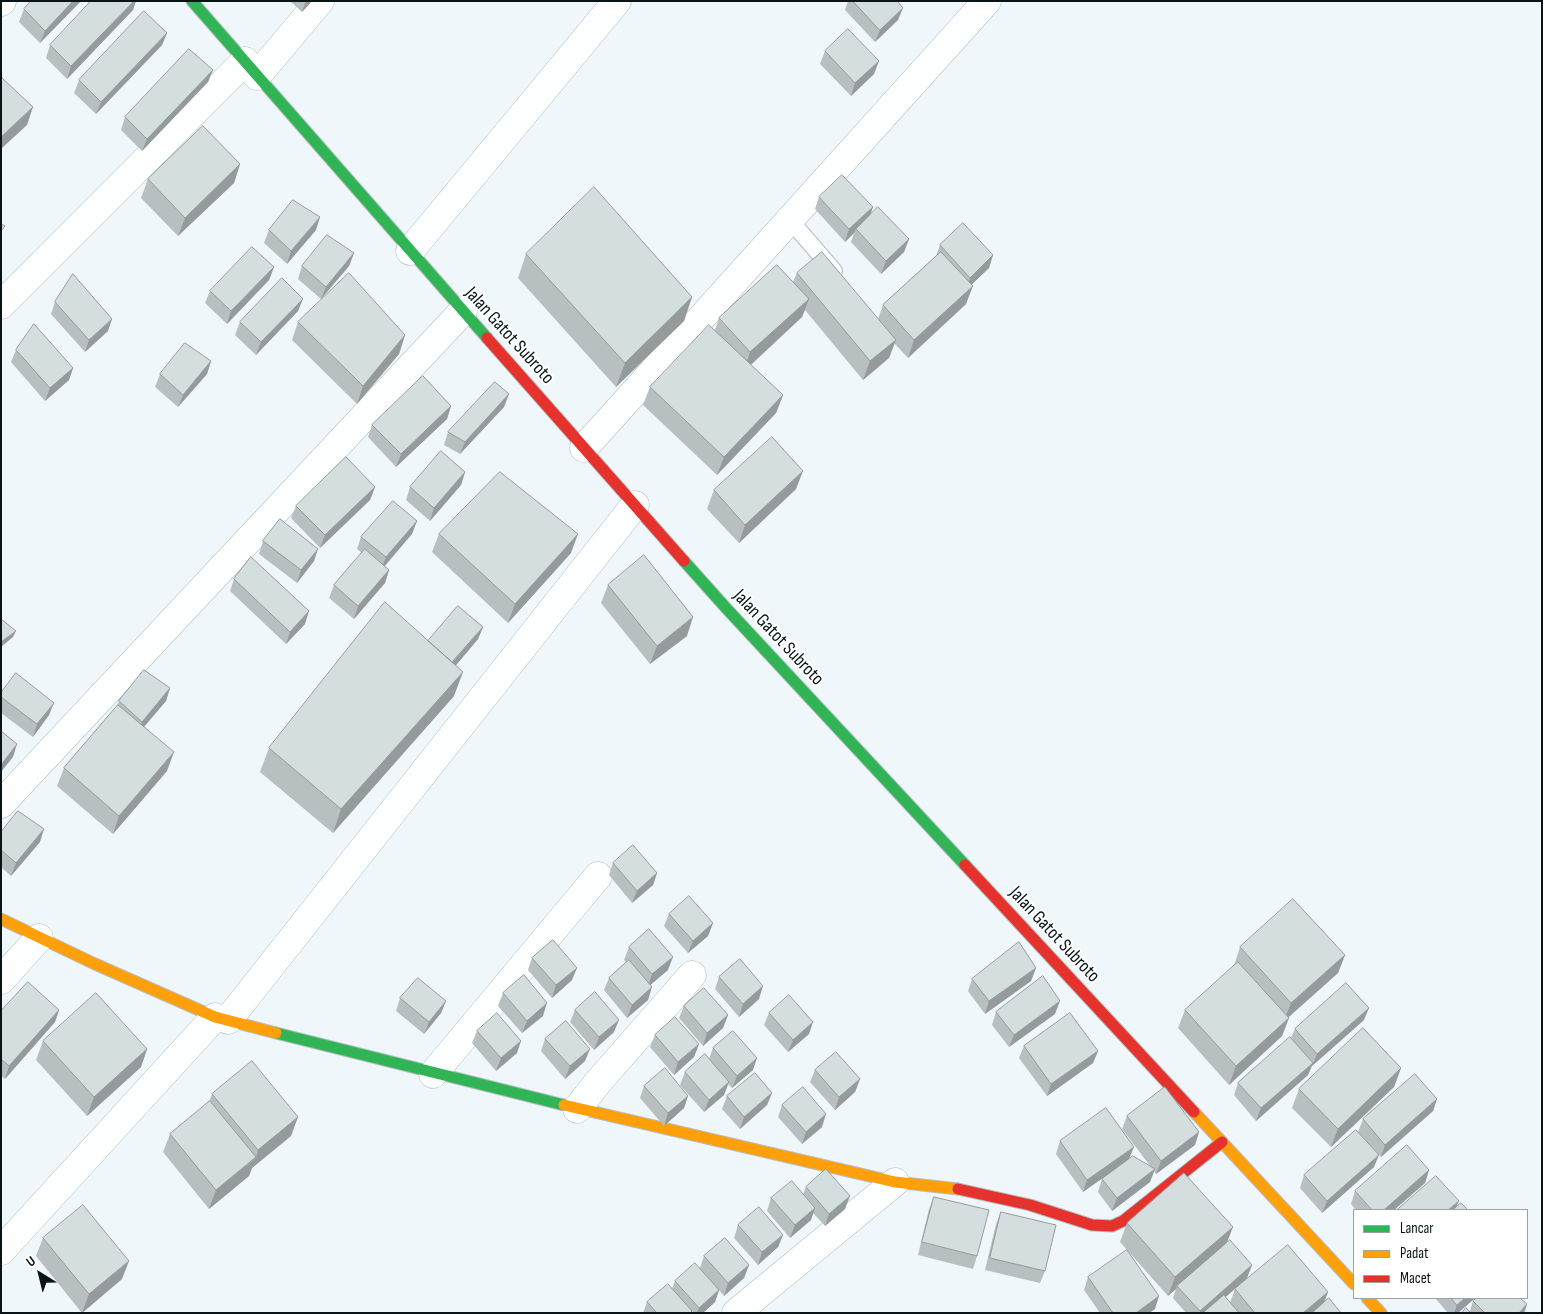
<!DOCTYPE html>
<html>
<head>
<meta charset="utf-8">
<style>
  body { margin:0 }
  #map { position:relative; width:1543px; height:1314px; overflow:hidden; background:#f0f7fa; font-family:"Sofia Sans Condensed",sans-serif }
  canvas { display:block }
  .frame { position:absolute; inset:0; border:2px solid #091417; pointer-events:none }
  .legend { position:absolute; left:1353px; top:1209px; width:175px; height:90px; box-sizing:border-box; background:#fff; border:1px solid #9da1a2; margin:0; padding:6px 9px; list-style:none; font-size:15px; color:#091417 }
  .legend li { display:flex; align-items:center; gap:10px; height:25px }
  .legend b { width:25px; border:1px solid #9da1a2 }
  .north { position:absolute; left:15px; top:1249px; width:50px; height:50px; -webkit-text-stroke:4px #fff; paint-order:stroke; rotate:324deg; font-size:14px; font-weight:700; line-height:20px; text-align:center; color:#091417 }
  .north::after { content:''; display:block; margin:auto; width:18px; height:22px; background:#091417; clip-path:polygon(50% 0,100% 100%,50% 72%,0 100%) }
</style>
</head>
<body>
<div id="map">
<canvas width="1543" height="1314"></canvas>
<div class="frame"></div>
<ul class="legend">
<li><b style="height:6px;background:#30b455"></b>Lancar</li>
<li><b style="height:6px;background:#ff9f0a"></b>Padat</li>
<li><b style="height:6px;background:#e5322d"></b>Macet</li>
</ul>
<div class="north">U</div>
</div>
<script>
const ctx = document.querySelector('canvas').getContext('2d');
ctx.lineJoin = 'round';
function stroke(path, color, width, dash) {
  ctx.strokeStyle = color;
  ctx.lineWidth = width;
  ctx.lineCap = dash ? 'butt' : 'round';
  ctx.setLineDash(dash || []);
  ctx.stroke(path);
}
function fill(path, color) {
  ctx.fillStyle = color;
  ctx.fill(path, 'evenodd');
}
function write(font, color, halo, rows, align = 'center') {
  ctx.font = font + ' "Sofia Sans Condensed",sans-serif';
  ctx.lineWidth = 4;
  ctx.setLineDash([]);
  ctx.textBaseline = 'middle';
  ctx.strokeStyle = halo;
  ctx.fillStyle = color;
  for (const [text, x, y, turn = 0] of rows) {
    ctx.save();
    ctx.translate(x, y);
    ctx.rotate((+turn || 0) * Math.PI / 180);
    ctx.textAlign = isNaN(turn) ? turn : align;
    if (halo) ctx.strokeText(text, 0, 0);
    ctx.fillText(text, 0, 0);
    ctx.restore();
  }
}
const lane = new Path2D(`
  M790,220L834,271`);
const street = new Path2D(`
  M1,2L2,1
  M257,76L320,1
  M410,251L617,1
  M1,305L245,61
  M584,448L987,1
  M1,804L463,311
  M1,980L39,938
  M228,1020L635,505
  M433,1074L598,876
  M577,1109L599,1081L692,975
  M1,1251L215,1017
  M736,1313L895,1182`);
const fast = new Path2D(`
  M192,1L487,338
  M684,561L726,608L965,865
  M276,1033L564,1105`);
const slow = new Path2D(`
  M1,919L95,964L215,1017L276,1033
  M564,1105L895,1182L958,1189
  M1194,1112L1354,1284
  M1367,1298L1381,1313`);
const jam = new Path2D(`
  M487,338L684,561
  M965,865L1194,1112
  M958,1189L1030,1205L1092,1225L1112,1226L1123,1221L1222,1142`);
const wall = new Path2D(`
  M31,1H81L40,43L19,22L24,9Z
  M290,1H312L302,12Z
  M848,1H897L898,20L875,42L845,10Z
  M133,10L67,79L46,58L50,45Z
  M167,33L162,45L96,114L74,93L79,80Z
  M825,51L874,74L851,96L820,64Z
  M213,70L208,82L142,151L121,130L125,117Z
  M240,164L234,183L178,236L141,198L148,179Z
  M819,197L873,207L870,216L909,239L904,252L881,274L851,242L854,233L845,242L815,209Z
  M269,230H316L287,264L264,243Z
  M940,245L993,255L989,268L971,285L966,304L908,358L894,343L889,358L863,380L805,310L802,317L751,365L783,395L776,413L717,475L643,405L650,387L715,330L719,318L793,282L797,273L878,319L883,305L936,256Z
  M354,253L349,266L321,299L298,279L302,266Z
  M526,254L692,297L684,321L616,387L518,278Z
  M274,267L269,280L227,324L205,303L210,291Z
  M55,302L108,331L85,352L51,314Z
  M298,311L256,355L235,335L240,322Z
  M298,322L405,335L399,354L357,404L292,340Z
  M16,350L73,368L69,380L45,401L11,362Z
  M211,361L207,374L178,407L155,387L160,374Z
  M509,394L504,407L460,454L444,445L448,432Z
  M451,406L447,419L396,467L368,437L372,425Z
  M465,472L461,485L430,521L406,500L410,487Z
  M375,487L370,500L320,548L291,518L296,506Z
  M796,489L739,543L707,509L714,490Z
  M412,534L385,566L389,570L385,583L354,619L329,598L334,585L362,553L357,549L361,537Z
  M439,534L571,553L508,623L432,552Z
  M263,541L314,561L297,583L259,554Z
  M234,579L305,624L286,644L230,591Z
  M608,585L687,636L650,664L601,603Z
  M483,627L478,639L456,665L454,696L333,833L260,772L269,748L428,641Z
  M170,688L166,701L144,727L167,771L113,834L57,786L64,768L117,706L119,701Z
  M1,693L49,715L33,737L1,713Z
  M1,832L40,842L11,876L1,867Z
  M613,863L657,873L653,885L632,903L609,875Z
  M669,914L713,923L708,936L688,953L664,926Z
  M629,947L668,970L650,985L648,1000L627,1018L604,990L609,978L626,962L624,960Z
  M1240,947L1345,955L1338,973L1289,1017L1282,1036L1229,1085L1178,1028L1185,1010L1234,966Z
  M532,958L572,980L552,998L528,970Z
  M1036,968L1031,981L985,1014L968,991L972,979Z
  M719,977L759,999L739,1017L715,989Z
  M503,993L543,1016L522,1033L498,1006Z
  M400,998L446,1001L441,1013L424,1034L396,1011Z
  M684,1006L728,1015L723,1028L703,1046L679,1018Z
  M59,1010L55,1022L5,1079L1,1076V1011Z
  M575,1010L614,1032L594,1050L570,1022Z
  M996,1012L1055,1014L1009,1047L992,1025Z
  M769,1013L809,1034L788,1052L764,1025Z
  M1364,1020L1312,1066L1308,1075L1256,1121L1234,1095L1238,1083L1291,1038L1295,1029Z
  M477,1031L517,1053L496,1071L472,1043Z
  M655,1035L699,1044L694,1057L674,1075L650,1047Z
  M545,1039L585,1061L565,1079L541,1051Z
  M43,1041L147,1049L141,1067L87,1116L36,1060Z
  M1024,1046L1098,1051L1093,1063L1047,1096L1019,1058Z
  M713,1048L753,1070L732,1088L728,1084L724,1095L704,1112L680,1085L685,1072L709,1059Z
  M1401,1068L1394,1087L1331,1147L1292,1108L1299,1089Z
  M815,1070L860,1079L855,1092L835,1110L810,1082Z
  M644,1086L688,1096L684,1108L664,1126L640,1098Z
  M772,1093L767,1105L740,1129L722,1109L727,1096Z
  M212,1094L291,1136L252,1168L249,1176L209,1209L163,1152L170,1134L209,1102Z
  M1437,1099L1433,1111L1381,1157L1358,1132L1363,1119Z
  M782,1105L822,1127L802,1144L778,1117Z
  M1127,1116L1199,1132L1195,1145L1156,1174L1154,1171L1150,1182L1112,1211L1098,1192L1102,1179L1123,1164L1083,1192L1056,1154L1060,1141L1129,1159L1151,1167L1122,1129Z
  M1374,1167L1322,1213L1300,1188L1304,1175Z
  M1429,1170L1425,1183L1394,1210H1356L1351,1204L1355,1191Z
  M806,1187L845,1209L825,1226L813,1213L811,1220L790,1238L767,1211L771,1198L803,1194Z
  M934,1197L977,1256L973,1269L918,1255L929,1209Z
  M1001,1212L1045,1271L1040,1283L985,1270L996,1224Z
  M1127,1223L1227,1243L1252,1265L1247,1278L1225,1297L1230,1303L1235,1289L1328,1292L1324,1303L1341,1313H1186L1173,1298L1176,1289L1168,1296L1120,1242Z
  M738,1225L783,1235L778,1247L758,1265L734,1238Z
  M43,1238L122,1279L82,1313L36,1256Z
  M704,1256L749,1265L744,1278L724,1296L719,1290L715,1302L703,1313H643L647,1302L672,1289L675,1281L700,1268Z
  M1088,1277L1155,1309L1149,1313H1100L1084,1290Z
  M1435,1298H1475L1458,1313H1448Z
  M1473,1301L1527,1304L1524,1313H1462L1470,1311Z`);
const shadedWall = new Path2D(`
  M73,1H81L40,43L45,31Z
  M134,1H136L133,10L67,79L71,66Z
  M306,1H312L302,12Z
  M903,8L898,20L875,42L880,30Z
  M167,33L162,45L96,114L101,102Z
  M879,61L874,74L851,96L855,83Z
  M213,70L208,82L142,151L147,139Z
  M33,107L27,125L1,149V137Z
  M240,164L234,183L178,236L185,218Z
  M873,207L868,220L856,229L854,233L845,242L849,229Z
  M320,217L316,230L287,264L291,251Z
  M909,239L904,252L881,274L886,261Z
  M354,253L349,266L321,299L326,287Z
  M993,255L989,268L966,290L970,278Z
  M274,267L269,280L227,324L231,311Z
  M973,286L966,304L908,358L914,340Z
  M692,297L684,321L616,387L625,363Z
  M303,299L298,311L256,355L261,342Z
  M809,299L802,317L744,371L750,352Z
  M112,319L108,331L85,352L89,340Z
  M405,335L399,354L357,404L363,386Z
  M896,340L889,358L863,380L870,361Z
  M211,361L207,374L178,407L183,395Z
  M73,368L69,380L45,401L50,388Z
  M509,394L504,407L460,454L465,442Z
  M783,395L776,413L717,475L724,457Z
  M451,406L447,419L396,467L401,454Z
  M803,471L796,489L739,543L745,525Z
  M465,472L461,485L430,521L434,508Z
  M375,487L370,500L320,548L325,535Z
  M417,521L412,534L381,570L386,557Z
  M578,534L571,553L508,623L515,604Z
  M318,549L314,561L297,583L301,570Z
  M389,570L385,583L354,619L358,606Z
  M309,611L305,624L286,644L290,632Z
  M693,617L687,636L650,664L657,646Z
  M483,627L478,639L447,676L452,663Z
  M16,631L13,637L1,647V642Z
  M463,672L454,696L333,833L341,809Z
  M170,688L166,701L137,735L142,722Z
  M54,703L49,715L33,737L37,724Z
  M17,744L13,757L1,772V765Z
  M174,752L167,771L113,834L119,816Z
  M44,829L40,842L11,876L16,863Z
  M657,873L653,885L632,903L637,891Z
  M713,923L708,936L688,953L693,941Z
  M1345,955L1338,973L1284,1021L1291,1003Z
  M673,957L668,970L648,987L652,974Z
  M577,968L572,980L552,998L556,985Z
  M1036,968L1031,981L985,1014L989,1001Z
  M763,986L759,999L739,1017L743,1004Z
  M652,987L648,1000L627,1018L632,1005Z
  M446,1001L441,1013L424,1034L429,1022Z
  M1060,1001L1055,1014L1009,1047L1014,1035Z
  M547,1003L543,1016L522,1033L527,1021Z
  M1369,1008L1364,1020L1312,1066L1317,1054Z
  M59,1010L55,1022L5,1079L9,1066Z
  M728,1015L723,1028L703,1046L707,1033Z
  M1289,1018L1282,1036L1229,1085L1236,1066Z
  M619,1020L614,1032L594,1050L599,1037Z
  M813,1022L809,1034L788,1052L793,1040Z
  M521,1041L517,1053L496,1071L501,1058Z
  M699,1044L694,1057L674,1075L678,1062Z
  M147,1049L141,1067L87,1116L94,1097Z
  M590,1049L585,1061L565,1079L570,1066Z
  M1098,1051L1093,1063L1047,1096L1051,1084Z
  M757,1058L753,1070L732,1088L737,1076Z
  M1313,1063L1308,1075L1256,1121L1261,1108Z
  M1401,1068L1394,1087L1331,1147L1338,1129Z
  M860,1079L855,1092L835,1110L839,1097Z
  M729,1082L724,1095L704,1112L709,1100Z
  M772,1093L767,1105L740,1129L744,1117Z
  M688,1096L684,1108L664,1126L668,1113Z
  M1437,1099L1433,1111L1381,1157L1385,1145Z
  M826,1114L822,1127L802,1144L806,1132Z
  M298,1117L291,1136L252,1168L249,1176L209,1209L216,1190L256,1158L258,1150Z
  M1199,1132L1195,1145L1156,1174L1161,1161Z
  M1134,1147L1129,1159L1083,1192L1087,1180Z
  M1379,1155L1374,1167L1322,1213L1327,1201Z
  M1155,1169L1150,1182L1112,1211L1117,1198Z
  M1429,1170L1425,1183L1394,1210H1384Z
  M850,1196L845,1209L825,1226L829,1214Z
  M1459,1201L1455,1210H1448Z
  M815,1208L811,1220L790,1238L795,1225Z
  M1233,1227L1226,1245L1177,1286L1176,1289L1168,1296L1175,1277Z
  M783,1235L778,1247L758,1265L762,1252Z
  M129,1261L122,1279L82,1313L89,1294Z
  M749,1265L744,1278L724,1296L728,1283Z
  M1252,1265L1247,1278L1208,1313H1200V1311Z
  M719,1290L715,1302L703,1313H697L699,1308Z
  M1328,1292L1321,1310L1318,1313H1303Z
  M1159,1296L1155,1309L1149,1313H1136Z
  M1465,1298H1475L1458,1313H1454L1457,1305Z
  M1527,1304L1524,1313H1519Z`);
const building = new Path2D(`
  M31,1H73L45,31L24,9Z
  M91,1H134L71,66L50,45Z
  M853,1H897L903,8L880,30Z
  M144,11L167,33L101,102L79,80Z
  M848,29L879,61L855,83L825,51Z
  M189,49L213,70L147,139L125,117Z
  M1,77L33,107L1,137Z
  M203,126L240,164L185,218L148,179Z
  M842,175L873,207L849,229L819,197Z
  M594,187L692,297L625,363L526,254Z
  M293,200L320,217L291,251L269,230Z
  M878,207L909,239L886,261L856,229Z
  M963,223L993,255L970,278L940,245Z
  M1,224L5,226L1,231Z
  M327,235L354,253L326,287L302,266Z
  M252,247L274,267L231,311L210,291Z
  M822,252L896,340L870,361L797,273Z
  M941,252L973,286L914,340L883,305Z
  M777,265L809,299L750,352L719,318Z
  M349,273L405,335L363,386L298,322Z
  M73,274L112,319L89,340L55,302Z
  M282,278L303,299L261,342L240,322Z
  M34,324L73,368L50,388L16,350Z
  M709,325L783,395L724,457L650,387Z
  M185,343L211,361L183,395L160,374Z
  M423,376L451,406L401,454L372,425Z
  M495,382L509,394L465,442L448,432Z
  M772,437L803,471L745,525L714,490Z
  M441,451L465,472L434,508L410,487Z
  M346,457L375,487L325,535L296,506Z
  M500,472L578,534L515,604L439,534Z
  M393,501L417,521L386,557L361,537Z
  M280,519L318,549L301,570L263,541Z
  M365,549L389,570L358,606L334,585Z
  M644,555L693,617L657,646L608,585Z
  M251,557L309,611L290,632L234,579Z
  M385,602L463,672L341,809L269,748Z
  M458,606L483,627L452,662L428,641Z
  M1,619L16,631L1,642Z
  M144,670L170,688L142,722L119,701Z
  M16,673L54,703L37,724L1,697V693Z
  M118,705L174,752L119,816L64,768Z
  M1,731L17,744L1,765Z
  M18,811L44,829L16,863L1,850V832Z
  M633,845L657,873L637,891L613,863Z
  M689,896L713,923L693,941L669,914Z
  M1293,899L1345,955L1291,1003L1240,947Z
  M649,929L673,957L652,974L629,947Z
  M553,940L577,968L556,985L532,958Z
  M1019,942L1036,968L989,1001L972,979Z
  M740,959L763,986L743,1004L719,977Z
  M629,960L652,987L632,1005L609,978Z
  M1238,962L1289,1018L1236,1066L1185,1010Z
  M524,975L547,1003L527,1021L503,993Z
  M1043,976L1060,1001L1014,1035L996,1012Z
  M418,978L446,1001L429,1022L400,998Z
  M28,982L59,1010L9,1066L1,1059V1011Z
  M1346,983L1369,1008L1317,1054L1295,1029Z
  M704,988L728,1015L707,1033L684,1006Z
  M595,992L619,1020L599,1037L575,1010Z
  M96,993L147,1049L94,1097L43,1041Z
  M789,995L813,1022L793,1040L769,1013Z
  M497,1013L521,1041L501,1058L477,1031Z
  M1070,1013L1098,1051L1051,1084L1024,1046Z
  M675,1017L699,1044L678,1062L655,1035Z
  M566,1021L590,1049L570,1066L545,1039Z
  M1363,1028L1401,1068L1338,1129L1299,1089Z
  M733,1031L757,1058L737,1076L713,1048Z
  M1290,1037L1313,1063L1261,1108L1238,1083Z
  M836,1052L860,1079L839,1097L815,1070Z
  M705,1054L729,1082L709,1100L685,1072Z
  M252,1061L298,1117L258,1150L212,1094Z
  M665,1068L688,1096L668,1113L644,1086Z
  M755,1073L772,1093L744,1117L727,1096Z
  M1415,1074L1437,1099L1385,1145L1363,1119Z
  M803,1087L826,1114L806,1132L782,1105Z
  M1165,1087L1199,1132L1161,1161L1127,1116Z
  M210,1101L256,1157L216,1190L170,1134Z
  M1106,1108L1134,1147L1087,1180L1060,1141Z
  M1356,1130L1379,1155L1327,1201L1304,1175Z
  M1407,1145L1429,1170L1384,1210H1372L1355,1191Z
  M1133,1156L1155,1169L1117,1198L1102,1179Z
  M826,1169L850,1196L829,1214L806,1187Z
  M1184,1173L1233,1227L1175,1277L1127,1223Z
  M1436,1176L1459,1201L1448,1210H1397Z
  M792,1181L815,1208L795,1225L771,1198Z
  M934,1197L989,1210L977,1256L922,1242Z
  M1461,1203L1468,1210H1453Z
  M83,1205L129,1261L89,1294L43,1238Z
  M759,1207L783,1235L762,1252L738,1225Z
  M1001,1212L1056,1225L1045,1271L990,1258Z
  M725,1238L749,1265L728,1283L704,1256Z
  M1230,1240L1252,1265L1200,1311L1177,1286Z
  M1288,1245L1328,1292L1303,1313H1255L1235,1289Z
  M1127,1250L1159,1296L1136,1313H1113L1088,1277Z
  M695,1263L719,1290L699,1308L675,1281Z
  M668,1284L692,1311L690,1313H657L647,1302Z
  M1224,1295L1239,1313H1203Z
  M1329,1298L1341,1313H1312Z
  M1451,1298H1465L1457,1305Z
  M1477,1298H1520L1527,1304L1519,1313H1485L1473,1301Z
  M1466,1308L1471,1313H1462Z`);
const streetNames = [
  ["Jalan Gatot Subroto",509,336,48],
  ["Jalan Gatot Subroto",778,638,47],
  ["Jalan Gatot Subroto",1054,935,47]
];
stroke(lane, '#b6bec1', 18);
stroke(street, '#b6bec1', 29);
stroke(fast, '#b6bec1', 13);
stroke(slow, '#b6bec1', 13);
stroke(jam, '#b6bec1', 13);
stroke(lane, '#fdfefe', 16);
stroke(street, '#fdfefe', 28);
stroke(fast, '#30b455', 11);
stroke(slow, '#ff9f0a', 11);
stroke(jam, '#e5322d', 11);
fill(wall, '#b7bfc0');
fill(shadedWall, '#959b9c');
fill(building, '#d5dedf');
stroke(building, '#959b9c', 1);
write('19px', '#091417', '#fff', streetNames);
</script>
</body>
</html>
